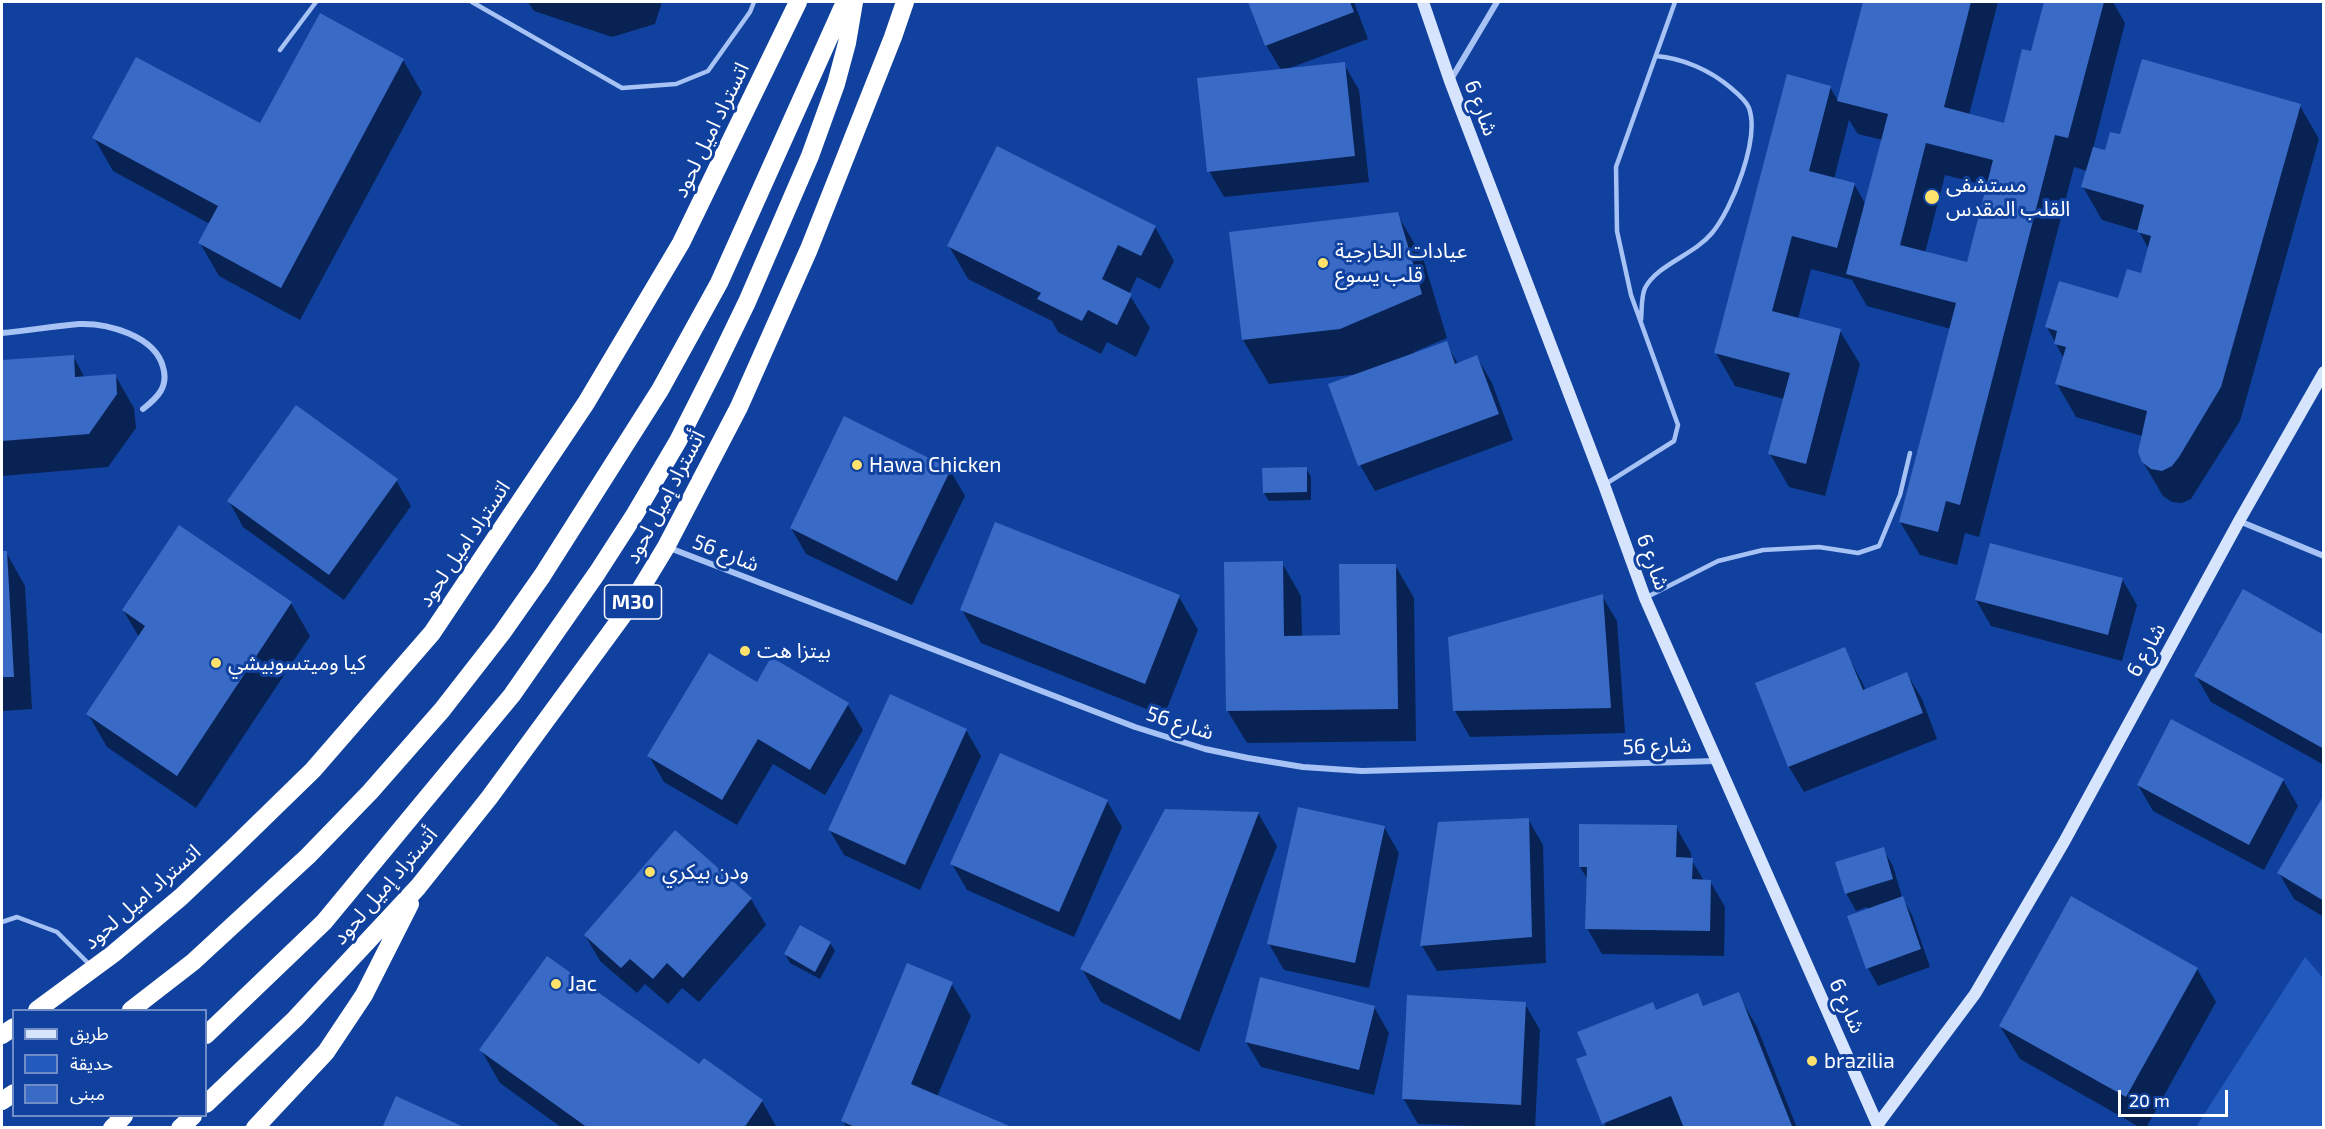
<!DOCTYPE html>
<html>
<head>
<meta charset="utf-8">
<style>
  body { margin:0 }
  #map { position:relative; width:2325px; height:1129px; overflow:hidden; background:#10419e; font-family:"Exo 2","Noto Sans Arabic",sans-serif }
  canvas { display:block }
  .frame { position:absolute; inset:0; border:3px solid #fff; pointer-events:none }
  .legend { position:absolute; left:12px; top:1009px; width:195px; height:108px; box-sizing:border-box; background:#10419e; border:2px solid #708dc5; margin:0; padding:8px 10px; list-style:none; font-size:18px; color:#fff }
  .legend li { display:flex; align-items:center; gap:12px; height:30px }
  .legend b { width:30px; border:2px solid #708dc5 }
  .scale { position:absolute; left:2118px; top:1090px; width:110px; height:27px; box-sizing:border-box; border:3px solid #fff; border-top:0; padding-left:8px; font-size:18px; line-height:21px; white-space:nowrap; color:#fff; -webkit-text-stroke:4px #10419e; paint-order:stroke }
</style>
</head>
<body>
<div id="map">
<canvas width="2325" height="1129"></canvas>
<div class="frame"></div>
<ul class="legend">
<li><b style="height:8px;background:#d7e4fe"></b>طريق</li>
<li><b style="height:16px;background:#235abd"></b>حديقة</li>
<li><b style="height:16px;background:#396ac6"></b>مبنى</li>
</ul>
<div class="scale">20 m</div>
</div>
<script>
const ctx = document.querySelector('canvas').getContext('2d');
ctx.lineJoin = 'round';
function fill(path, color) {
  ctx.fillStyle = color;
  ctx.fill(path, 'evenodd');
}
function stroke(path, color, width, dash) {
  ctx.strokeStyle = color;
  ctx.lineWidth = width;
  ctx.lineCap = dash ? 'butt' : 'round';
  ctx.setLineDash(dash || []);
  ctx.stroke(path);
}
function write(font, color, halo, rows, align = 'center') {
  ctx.font = font + ' "Exo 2","Noto Sans Arabic",sans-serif';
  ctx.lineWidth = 6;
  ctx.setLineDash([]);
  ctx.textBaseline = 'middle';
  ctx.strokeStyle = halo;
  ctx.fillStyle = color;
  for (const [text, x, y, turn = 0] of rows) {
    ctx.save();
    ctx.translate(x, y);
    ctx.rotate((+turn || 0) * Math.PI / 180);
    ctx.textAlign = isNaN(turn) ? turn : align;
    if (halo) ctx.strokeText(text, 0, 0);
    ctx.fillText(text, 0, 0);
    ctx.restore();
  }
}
const green = new Path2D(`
  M2305,957L2323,978V1127H2196Z`);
const shadow = new Path2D(`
  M528,2H662L655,24L612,37L534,11Z
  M1250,2H1354L1368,39L1287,69L1344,64L1359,90L1369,182L1224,197L1209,171L1281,70L1266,45Z
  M1864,2H1998L1969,115L2005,125L2032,53L2046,2H2113L2125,23L2093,149L2106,152L2121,136L2300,106L2319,139L2240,421L2191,499L2182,503L2172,502L2163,496L2143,462L2142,436L2076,417L2057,384L2064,359L2047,327L2119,300L2142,275L2149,250L2139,231L2102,220L2083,187L2087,171L2074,167L1979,537L1965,533L1957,565L1920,555L1900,522L1951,329L1867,306L1852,280L1811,269L1798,319L1840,331L1860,364L1825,496L1789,487L1770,454L1784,399L1735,386L1716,353L1830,87L1838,101ZM1849,120L1858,134L1883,140L1866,205L1854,184L1834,179ZM1945,175L1988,186L1968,264L1925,253Z
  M403,60L422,93L300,320L219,276L200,243L210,224L113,171L94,138L261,125Z
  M1397,214L1423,258L1447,338L1414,352L1415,354L1446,343L1458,364L1477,357L1492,383L1513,440L1375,491L1360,465L1330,385L1359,374L1269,384L1243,340L1231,233Z
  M1155,227L1174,261L1160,289L1137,277L1129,294L1150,328L1136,357L1107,342L1101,354L1058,332L1052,321L968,279L949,246Z
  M73,356L85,378L115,375L134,408L136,428L108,467L2,476V362Z
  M1306,468L1311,477V500L1269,501L1264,493Z
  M950,470L965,496L912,605L806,554L791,528Z
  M396,480L411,506L344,600L243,527L229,501Z
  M6,552L25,586L32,709L2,711V553Z
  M1282,563L1301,596L1302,637H1342L1395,565L1414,598L1416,741L1247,743L1227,710Z
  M2122,579L2137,605L2122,661L1991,626L1976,600Z
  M1602,596L1617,621L1625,733L1470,737L1455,711Z
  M1179,597L1198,630L1164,716L981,643L962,610Z
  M291,603L310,636L196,808L107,747L88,714L139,637L123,610Z
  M2324,637V765L2211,702L2196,676Z
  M1844,648L1866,690L1907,674L1922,699L1937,739L1804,792L1789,767Z
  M772,659L848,705L863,730L825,795L773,764L737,825L664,782L649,756L758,684Z
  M966,730L981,756L920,890L844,855L829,829Z
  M2283,780L2298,806L2264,870L2153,811L2138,785Z
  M2324,798V917L2294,899L2279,873Z
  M1107,801L1122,827L1074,937L967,890L952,864Z
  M1258,813L1277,846L1199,1052L1101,1002L1082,969Z
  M1528,819L1543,845L1546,963L1437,971L1422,946Z
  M1384,827L1399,853L1369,988L1284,970L1269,944Z
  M1676,827L1691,853V859L1704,881H1710L1725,907L1724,956L1602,954L1587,928L1588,880L1580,867Z
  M675,832L751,899L766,925L699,1002L682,988L668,1004L645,984L637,993L600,961L585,935Z
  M1883,849L1893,866L1902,897L1912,915L1930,967L1878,986L1868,968L1849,917L1868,910L1867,907L1856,911L1846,893Z
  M830,943L835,951L820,979L790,963L785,954Z
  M2197,969L2216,1002L2146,1128H2141L2020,1059L2000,1026Z
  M951,983L971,1016L937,1097L1010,1128H847L843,1121Z
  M1738,994L1757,1027L1797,1128H1606L1589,1056L1656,1012L1697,995L1704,1007Z
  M1525,1004L1540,1030L1535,1128L1418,1124L1403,1098Z
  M1374,1007L1389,1033L1374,1095L1261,1067L1246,1042Z
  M481,1050L699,1067L762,1101L777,1128H562L500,1083Z`);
const building = new Path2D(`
  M1248,2H1350L1354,12L1265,46Z
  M1863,2H1971L1944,107L2004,123L2022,49L2031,51L2044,2H2104L2068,138L2055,135L1960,505L1946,501L1938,532L1899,522L1956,303L1846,274L1888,114L1837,101ZM1926,143L1993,160L1967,262L1900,245Z
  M320,13L404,59L281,288L198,243L218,206L92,138L136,57L260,123Z
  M2142,59L2301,104L2221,387L2179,457L2172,466L2162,471L2151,469L2142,462L2138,452L2147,411L2055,384L2066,347L2054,344L2057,331L2045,327L2059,281L2118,298L2127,269L2141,273L2151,236L2137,232L2144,205L2081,187L2093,147L2105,150L2110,132L2120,134Z
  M1345,62L1355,156L1207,172L1197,78Z
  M1787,74L1831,86L1809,171L1855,183L1837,248L1792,236L1772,311L1841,329L1806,464L1768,454L1790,373L1714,353Z
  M997,146L1156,226L1141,256L1118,245L1102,279L1132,294L1117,325L1088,310L1082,321L1037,299L1041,293L947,246Z
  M1398,212L1422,294L1340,329L1242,340L1229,232Z
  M1447,341L1455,364L1477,355L1499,414L1358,466L1328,384Z
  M74,355L75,377L116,374L117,394L89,434L2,441V360Z
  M296,405L398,479L329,575L227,501Z
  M844,416L951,469L897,581L790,528Z
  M1307,467V492L1263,493L1262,468Z
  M995,522L1180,595L1145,684L960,610Z
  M179,525L292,602L177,776L86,714L145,626L122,610Z
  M1990,543L2123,578L2108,635L1975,600Z
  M2,551H7L14,677H2Z
  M1283,561L1284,636L1340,635L1339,564H1396L1398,709L1226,711L1224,562Z
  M2243,589L2324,635V749L2194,676Z
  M1603,594L1611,708L1453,711L1448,637Z
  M1845,647L1863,690L1907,672L1923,713L1788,767L1755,683Z
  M709,653L757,682L771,657L849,703L810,770L758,739L722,800L647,756Z
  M890,694L967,729L905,865L828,830Z
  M2171,719L2284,779L2249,845L2137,785Z
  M1000,753L1108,800L1059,912L950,864Z
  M2324,795V901L2277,873Z
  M1298,807L1385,826L1355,963L1267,944Z
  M1165,809L1259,812L1180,1020L1080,969Z
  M1529,818L1532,937L1420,946L1438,822Z
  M1579,824L1677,825L1676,857L1693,858L1692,879L1711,880L1710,931L1585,929L1587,867H1579Z
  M675,830L752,898L683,978L667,963L653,979L630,959L621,968L584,935Z
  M1884,847L1893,879L1845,894L1835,862Z
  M1903,896L1921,949L1866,969L1847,916Z
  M2071,896L2198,968L2126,1097L1999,1026Z
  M800,925L831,942L815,972L784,954Z
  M547,956L699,1064L704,1058L763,1100L744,1128H588L479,1050Z
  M907,963L953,982L911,1084L1014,1128H857L841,1121Z
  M1260,977L1375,1006L1359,1070L1245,1042Z
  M1739,992L1792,1126L1684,1128L1671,1096L1602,1124L1576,1059L1587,1055L1577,1032L1653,1002L1656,1010L1698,993L1703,1006Z
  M1407,995L1526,1002L1521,1105L1402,1099Z
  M396,1096L466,1128H382Z`);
const lane = new Path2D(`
  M472,2L622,88L676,84L708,71L750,12L754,2
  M280,50L316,2
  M1641,320C1642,310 1641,297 1645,288C1658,264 1694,255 1712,233C1732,209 1760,139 1749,108C1746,100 1737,93 1731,88C1710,70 1682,58 1656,56
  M1604,485L1674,441L1678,425L1631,295L1617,231L1616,167L1675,2
  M1647,597L1718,561L1763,550L1819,547L1858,553L1879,546L1900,495L1910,453
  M2,922L17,917L57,932L90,965`);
const street = new Path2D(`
  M1450,81L1497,2
  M2,333C27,331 53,326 79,324C108,323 155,336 163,367C169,387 157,398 143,409
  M2239,521L2324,556
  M667,547L1135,727L1205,749L1248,758L1303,767L1362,771L1716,761`);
const secondary = new Path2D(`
  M1423,2L1450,81L1604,485L1645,598L1879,1128
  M1878,1124L1975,994L2064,842L2239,521L2324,372`);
const highway = new Path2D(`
  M37,1010L113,954L181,897L235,846L313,770L432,633L586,403L681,243L798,2
  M131,1010L193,962L308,856L370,792L442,710L502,633L542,576L660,390L719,283L845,2
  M2,1035L14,1027
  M206,1035L324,922L512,695L597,573L635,514L678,441L716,366L747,302L810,156L836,84L847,43L854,2
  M2,1101L14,1093
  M206,1104L295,1019L418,887L489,798L632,603L666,547L739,407L809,249L893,37L905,2
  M112,1128L124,1116
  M180,1128L193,1116
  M255,1128L326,1052L364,995L410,904`);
const markers = [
  [1932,197,8,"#ffe26b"],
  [1323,263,6,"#ffe26b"],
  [857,465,6,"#ffe26b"],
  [745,651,6,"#ffe26b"],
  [216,663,6,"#ffe26b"],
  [650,872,6,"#ffe26b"],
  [556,984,6,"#ffe26b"],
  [1812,1061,6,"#ffe26b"]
];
const shields = [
  [633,602,57]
];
const shieldNames = [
  ["M30",633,602]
];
const streetNames = [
  ["شارع 6",1481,108,69],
  ["اتستراد اميل لحود",711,130,-64],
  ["أتستراد إميل لحود",665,497,-62],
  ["اتستراد اميل لحود",464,544,-56],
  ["شارع 56",726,553,21],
  ["شارع 6",1653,562,70],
  ["شارع 6",2146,650,-61],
  ["شارع 56",1180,723,17],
  ["شارع 56",1657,746,-2],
  ["أتستراد إميل لحود",385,886,-49],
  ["اتستراد اميل لحود",142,897,-41],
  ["شارع 6",1847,1006,66]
];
const poiNames = [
  ["مستشفى",1946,185],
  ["القلب المقدس",1946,209],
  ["عيادات الخارجية",1335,251],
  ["قلب يسوع",1335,275],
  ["Hawa Chicken",869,465],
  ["بيتزا هت",757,651],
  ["كيا وميتسوبيشي",228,663],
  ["ودن بيكري",662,872],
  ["Jac",568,984],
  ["brazilia",1824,1061]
];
fill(green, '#235abd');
fill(shadow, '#0007');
fill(building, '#396ac6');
stroke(lane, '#a7c3f5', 4.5);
stroke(street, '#a7c3f5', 6);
stroke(secondary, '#d7e4fe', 12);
stroke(highway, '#fff', 18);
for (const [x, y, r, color] of markers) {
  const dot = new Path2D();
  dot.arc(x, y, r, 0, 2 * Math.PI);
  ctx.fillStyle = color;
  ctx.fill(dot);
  stroke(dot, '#10419e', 2);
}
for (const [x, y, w] of shields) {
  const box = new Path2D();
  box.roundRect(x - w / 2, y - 17, w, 34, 4.5);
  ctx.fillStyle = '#10419e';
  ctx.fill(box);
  stroke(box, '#fff', 1.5);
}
write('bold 20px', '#fff', null, shieldNames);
write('21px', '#fff', '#10419e', streetNames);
write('21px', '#fff', '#10419e', poiNames, 'left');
</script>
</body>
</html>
